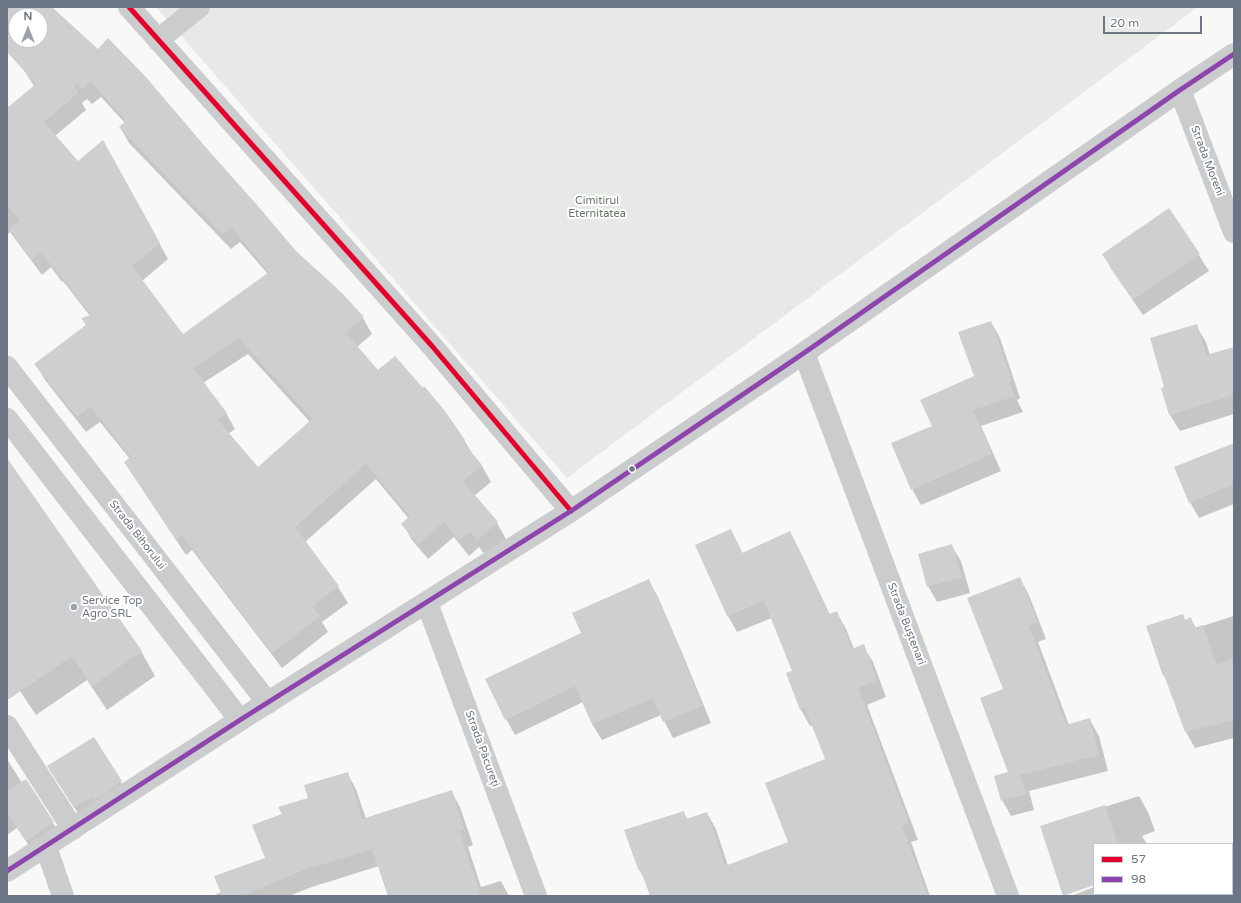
<!DOCTYPE html>
<html>
<head>
<meta charset="utf-8">
<style>
  body { margin:0 }
  #map { position:relative; width:1241px; height:903px; overflow:hidden; background:#f8f8f7; font-family:"Varela Round",sans-serif }
  canvas { display:block }
  .frame { position:absolute; inset:0; border:8px solid #6c7584; pointer-events:none }
  .legend { position:absolute; left:1093px; top:843px; width:140px; height:52px; box-sizing:border-box; background:#fff; border:1px solid #c4c8ce; margin:0; padding:5px 7px; list-style:none; font-size:12px; color:#6c7584 }
  .legend li { display:flex; align-items:center; gap:8px; height:20px }
  .legend b { width:20px; border:1px solid #c4c8ce }
  .north { position:absolute; left:8px; top:8px; width:40px; height:40px; box-sizing:border-box; background:#fff; border:1px solid #c4c8ce; border-radius:50%; rotate:0deg; font-size:11px; font-weight:700; line-height:16px; text-align:center; color:#6c7584 }
  .north::after { content:''; display:block; margin:auto; width:14px; height:18px; background:#9da3ac; clip-path:polygon(50% 0,100% 100%,50% 72%,0 100%) }
  .scale { position:absolute; left:1103px; top:16px; width:99px; height:18px; box-sizing:border-box; border:2px solid #6c7584; border-top:0; padding-left:5px; font-size:12px; line-height:14px; white-space:nowrap; color:#6c7584; -webkit-text-stroke:3px #fff; paint-order:stroke }
</style>
</head>
<body>
<div id="map">
<canvas width="1241" height="903"></canvas>
<div class="frame"></div>
<ul class="legend">
<li><b style="height:5px;background:#e4002b"></b>57</li>
<li><b style="height:5px;background:#8e44ad"></b>98</li>
</ul>
<div class="north">N</div>
<div class="scale">20 m</div>
</div>
<script>
const ctx = document.querySelector('canvas').getContext('2d');
ctx.lineJoin = 'round';
function fill(path, color) {
  ctx.fillStyle = color;
  ctx.fill(path, 'evenodd');
}
function stroke(path, color, width, dash) {
  ctx.strokeStyle = color;
  ctx.lineWidth = width;
  ctx.lineCap = dash ? 'butt' : 'round';
  ctx.setLineDash(dash || []);
  ctx.stroke(path);
}
function write(font, color, halo, rows, align = 'center') {
  ctx.font = font + ' "Varela Round",sans-serif';
  ctx.lineWidth = 4;
  ctx.setLineDash([]);
  ctx.textBaseline = 'middle';
  ctx.strokeStyle = halo;
  ctx.fillStyle = color;
  for (const [text, x, y, turn = 0] of rows) {
    ctx.save();
    ctx.translate(x, y);
    ctx.rotate((+turn || 0) * Math.PI / 180);
    ctx.textAlign = isNaN(turn) ? turn : align;
    if (halo) ctx.strokeText(text, 0, 0);
    ctx.fillText(text, 0, 0);
    ctx.restore();
  }
}
const green = new Path2D(`
  M156,7H1198L567,478Z`);
const shadow = new Path2D(`
  M7,7H51L295,252L341,293L363,318L372,334L357,347L378,371L464,440L473,455L482,466L491,482L474,496L497,523L506,539L486,556L479,547L469,556L454,537L428,559L412,540L403,524L409,519L376,479L305,542L338,587L348,603L322,622L328,632L282,668L192,550L186,555L135,478L130,459L100,422L86,432L45,380L36,364L86,325L90,316L63,281L62,282L51,267L42,275L10,232L7,235V109L34,86L22,67L32,59L7,34ZM16,16H40V40H16ZM101,97L125,123L120,127L129,143L231,249L240,242L268,274L183,336L142,281L168,259L112,157L78,162L55,136L86,110L82,103L87,99L92,104ZM248,354L310,422L258,468L228,434L235,429L226,413L203,383Z
  M1169,209L1199,255L1209,271L1143,315L1112,270L1103,254Z
  M991,322L1000,338L1020,398L1017,400L1023,412L981,426L1001,471L921,505L912,489L975,377Z
  M1196,326L1206,342L1210,355L1234,349V414L1180,431L1170,415L1165,388Z
  M1234,444V504L1199,518L1190,502Z
  M7,460L141,651L155,676L107,710L87,680L36,715L20,691L9,699L7,697Z
  M731,530L743,554L790,533L799,549L830,615L837,613L846,629L854,649L863,646L873,662L886,697L867,705L918,840L911,842L930,896H652L646,881L638,868L683,812L688,820L707,813L716,829L728,866L790,843L826,760L813,725L810,726L801,710L787,673L793,671L772,618L737,632L728,616Z
  M951,545L961,561L970,593L937,602L928,586Z
  M1020,579L1029,595L1046,639L1038,642L1069,725L1090,720L1099,736L1108,771L1029,791L1034,810L1011,816L1002,800L1009,773L1004,690Z
  M648,580L658,597L683,655L711,723L673,738L661,715L602,740L592,724L583,702L515,735L506,719L582,633Z
  M1182,615L1186,621L1191,619L1196,628L1234,616V738L1195,748L1186,732L1168,683L1164,675Z
  M93,738L131,798L85,824L58,782Z
  M7,759L22,783L53,823L62,839L36,856L17,828L7,835Z
  M347,773L356,789L366,819L451,791L460,807L473,845L468,847L481,887L501,881L509,896H389L379,866L312,887L289,896H212L222,892L267,858L283,815Z
  M1139,796L1148,812L1155,831L1142,836L1147,844H1094V854L1041,827Z
  M1094,887V894H1122L1118,896H1071Z`);
const building = new Path2D(`
  M7,7H52L98,49L108,38L146,77L202,143L257,205L296,251L341,292L364,317L346,333L378,370L395,356L423,388L424,386L445,411L465,440L463,442L482,465L463,481L498,522L477,540L470,531L459,540L444,522L418,544L401,524L410,516L366,464L295,527L339,586L312,606L320,616L272,653L182,535L176,540L124,462L131,457L90,406L77,417L34,364L86,325L81,318L91,315L53,266H52L41,252L32,260L9,229L20,220L7,205V108L36,84L7,52V38L15,31L7,22ZM16,16H40V40H16ZM91,81L126,121L119,127L222,234L231,227L269,272L183,334L132,266L160,243L103,140L78,161L44,122L78,93L74,86L77,83L82,89ZM239,338L312,419L258,467L217,419L227,413L193,368Z
  M1169,208L1200,254L1133,300L1102,254Z
  M991,321L1012,381L1009,383L1015,396L973,410L992,454L911,490L891,443L932,426L920,400L974,376L958,332Z
  M1197,324L1206,355L1234,347V395L1169,415L1161,388L1164,387L1150,338Z
  M1234,443V484L1189,503L1174,467Z
  M7,458L142,651L92,686L72,656L7,700Z
  M731,529L742,553L790,531L829,614L837,611L852,649L864,644L877,681L858,688L909,823L902,826L928,896H650L640,868L638,869L624,830L684,811L686,819L707,812L725,866L788,842L765,783L825,759L805,708L800,710L786,673L792,671L764,601L727,616L695,545Z
  M952,544L962,577L927,587L918,554Z
  M1020,577L1038,622L1029,626L1066,725L1090,718L1099,755L1020,775L1026,794L1001,801L994,776L1008,772L980,698L1003,689L967,598Z
  M649,579L675,637L702,706L663,722L653,698L592,724L575,686L505,720L485,679L581,633L572,613Z
  M1183,614L1185,620L1191,617L1194,628L1203,625L1216,665L1234,658V720L1185,732L1164,675L1163,676L1146,626Z
  M94,737L122,781L94,800L92,797L74,808L47,766Z
  M348,772L362,819L452,790L464,829L459,831L481,896H388L372,849L303,870L241,896H222L214,876L265,858L252,825L282,814L278,807L308,798L304,785Z
  M26,779L54,822L26,841L7,813V791Z
  M1105,805L1118,844H1094V885L1063,896L1040,826Z`);
const minor = new Path2D(`
  M129,7L432,346L571,511
  M158,40L199,7
  M1180,90L1234,232
  M804,353L1008,896
  M7,367L268,703
  M7,419L240,720
  M427,603L536,896
  M7,726L73,829
  M46,847L63,896
  M7,871L240,720L571,511L804,353L1180,90L1234,54`);
const bus1 = new Path2D(`
  M129,7L432,346L571,511`);
const bus2 = new Path2D(`
  M7,871L240,720L571,511L804,353L1180,90L1234,54`);
const markers = [
  [632,469,3.5,"#6c7584"],
  [74,607,4,"#9da3ac"]
];
const streetNames = [
  ["Strada Moreni",1207,161,69],
  ["Strada Bihorului",137,535,52],
  ["Strada Buștenari",906,624,69],
  ["Strada Păcureți",482,749,70]
];
const parkNames = [
  ["Cimitirul",597,201],
  ["Eternitatea",597,214]
];
const poiNames = [
  ["Service Top",82,601],
  ["Agro SRL",82,614]
];
fill(green, '#e6e9e5');
fill(shadow, '#0003');
fill(building, '#cecfd0');
stroke(minor, '#cbcccd', 22);
stroke(bus1, '#e4002b', 5);
stroke(bus2, '#8e44ad', 5);
for (const [x, y, r, color] of markers) {
  const dot = new Path2D();
  dot.arc(x, y, r, 0, 2 * Math.PI);
  ctx.fillStyle = color;
  ctx.fill(dot);
  stroke(dot, '#fff', 1.5);
}
write('11px', '#6c7584', '#fff', streetNames);
write('11px', '#676', '#fff', parkNames);
write('11px', '#6c7584', '#fff', poiNames, 'left');
</script>
</body>
</html>
